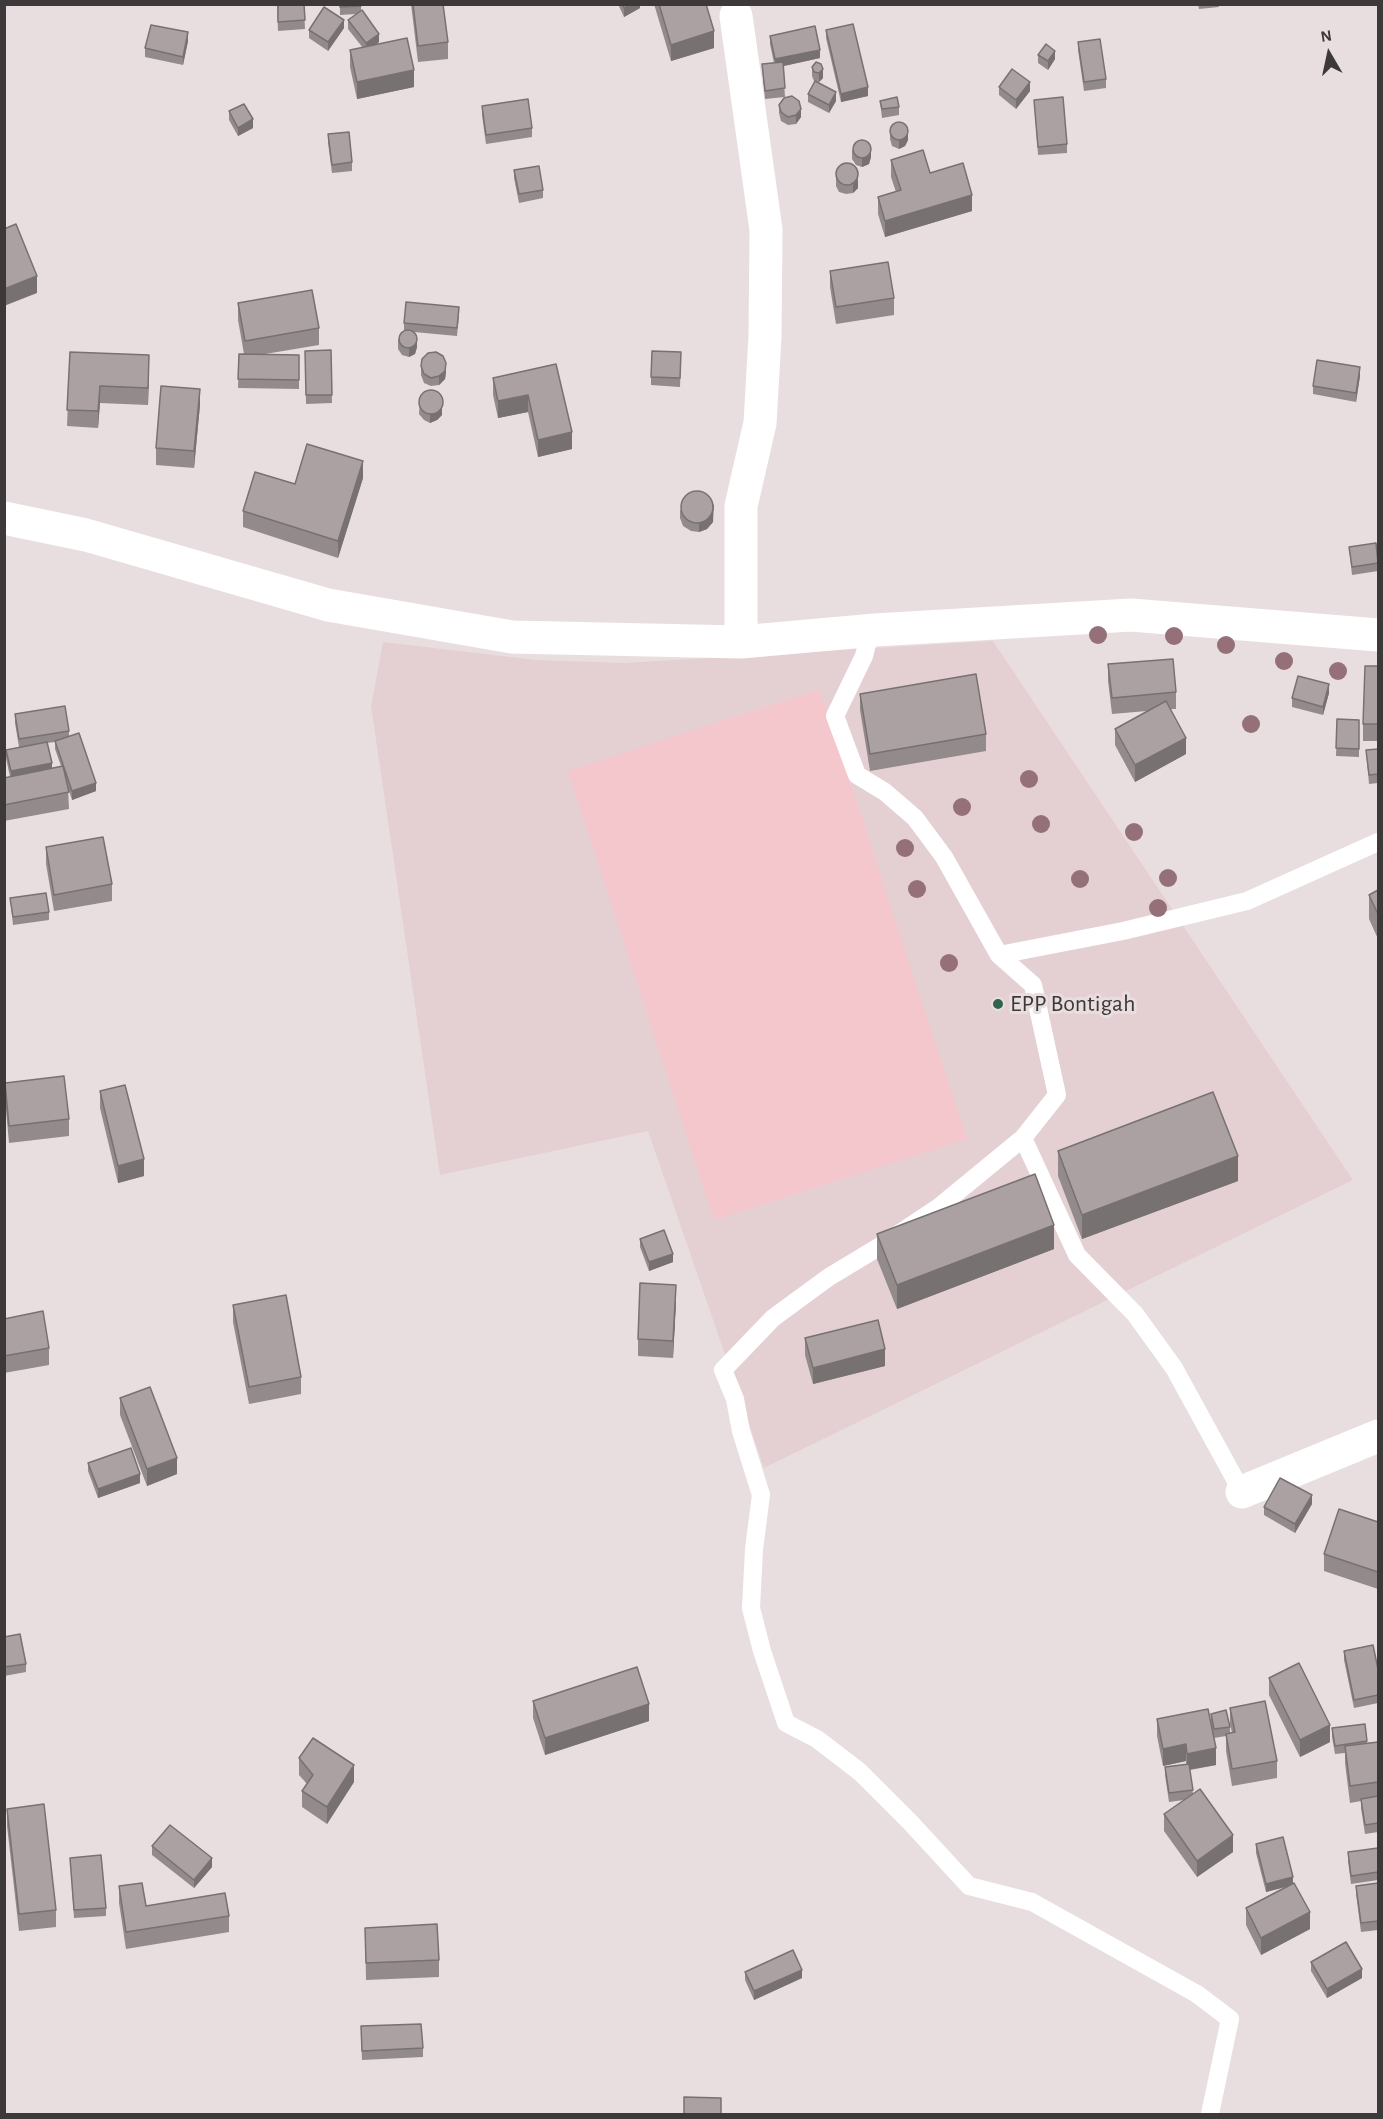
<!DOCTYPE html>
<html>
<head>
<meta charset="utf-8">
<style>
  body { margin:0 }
  #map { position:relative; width:1383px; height:2119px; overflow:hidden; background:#e9dedf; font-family:"Alegreya Sans",sans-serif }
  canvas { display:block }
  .frame { position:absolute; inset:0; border:6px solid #3d3839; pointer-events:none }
  .north { position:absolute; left:1299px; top:24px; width:60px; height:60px; -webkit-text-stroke:4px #e9dedf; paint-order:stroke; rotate:351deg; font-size:16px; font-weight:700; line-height:24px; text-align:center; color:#3d3839 }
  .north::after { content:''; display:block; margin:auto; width:21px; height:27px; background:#3d3839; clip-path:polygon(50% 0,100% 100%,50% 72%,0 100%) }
</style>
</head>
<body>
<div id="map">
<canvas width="1383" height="2119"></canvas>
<div class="frame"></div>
<div class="north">N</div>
</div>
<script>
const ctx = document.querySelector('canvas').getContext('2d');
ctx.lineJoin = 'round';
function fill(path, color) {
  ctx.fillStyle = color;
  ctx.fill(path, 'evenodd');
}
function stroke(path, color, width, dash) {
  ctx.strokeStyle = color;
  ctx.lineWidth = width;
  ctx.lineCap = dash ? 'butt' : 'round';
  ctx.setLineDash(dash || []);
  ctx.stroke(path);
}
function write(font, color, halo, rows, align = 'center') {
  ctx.font = font + ' "Alegreya Sans",sans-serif';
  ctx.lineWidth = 6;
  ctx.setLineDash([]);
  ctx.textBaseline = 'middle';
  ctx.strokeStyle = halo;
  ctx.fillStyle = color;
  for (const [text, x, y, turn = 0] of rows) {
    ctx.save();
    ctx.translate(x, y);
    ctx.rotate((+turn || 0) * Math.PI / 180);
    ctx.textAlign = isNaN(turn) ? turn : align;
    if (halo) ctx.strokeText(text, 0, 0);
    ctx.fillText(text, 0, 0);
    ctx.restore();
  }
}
const built = new Path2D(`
  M993,641L1353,1180L764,1468L648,1131L440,1175L371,706L383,642L536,660L624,663Z`);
const green = new Path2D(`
  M820,689L967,1139L714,1220L568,771Z`);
const service = new Path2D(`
  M875,630L867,644L864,656L835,716L857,775L885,792L915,818L944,857L999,955L1033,985L1057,1095L1023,1138L939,1207L882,1245L829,1277L773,1318L723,1370L735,1399L741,1431L761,1495L754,1549L751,1608L762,1651L786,1723L817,1739L860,1772L910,1822L969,1886L1032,1902L1197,1994L1230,2019L1210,2114
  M999,955L1123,931L1247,901L1378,842
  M1023,1138L1077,1255L1135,1314L1174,1368L1242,1492`);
const minor = new Path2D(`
  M736,16L766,230L765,336L760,423L741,506V642
  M4,518L86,535L328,605L512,637L741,642L875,630L1131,615L1378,635
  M1242,1492L1378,1436`);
const trees = [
  [1098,635],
  [1174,636],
  [1226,645],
  [1284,661],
  [1338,671],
  [1251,724],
  [1029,779],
  [962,807],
  [1041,824],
  [1134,832],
  [905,848],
  [1168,878],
  [1080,879],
  [917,889],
  [1158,908],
  [949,963]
];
const wall = new Path2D(`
  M277,4H304L305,29L278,31Z
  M340,4H361V11L379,42L376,45L414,87L357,99L350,67V50L363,48L348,29V20L356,14L340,15Z
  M411,4H443L448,42V59L418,62Z
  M618,4H640V8L624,17Z
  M654,4H706L714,48L671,61Z
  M1198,4H1219V7L1199,9Z
  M344,28L328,51L309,38V30Z
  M826,30L868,96L841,102L826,38Z
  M770,36L820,58L783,66L785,97L765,99L762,64L774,63L770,44Z
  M188,41L183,65L145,57V48Z
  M1078,42L1106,79V88L1084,91L1078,50Z
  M1038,55L1055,59L1048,70L1038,63Z
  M816,62L823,78L819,82L814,81L812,76V67Z
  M999,87L1030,91L1016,109L999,95Z
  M808,94L836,101L829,113L808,102Z
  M1034,100L1067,144V153L1038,155Z
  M880,101L899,107V115L882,118Z
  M779,105L801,117L796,124L788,125L781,121L779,113Z
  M482,106L532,128V137L486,144L482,115Z
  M229,111L253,128L238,136L229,120Z
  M890,130L908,140L905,146L899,149L892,146L890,139Z
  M328,134L352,162V171L332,173L328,143Z
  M852,150L871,157L869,164L862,167L856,165L852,159Z
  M891,160L930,173L972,211L885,237L878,214V197L896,192L891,177Z
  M514,170L543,190V198L519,203L514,178Z
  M858,172V188L853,193L846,194L839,192L836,186V177Z
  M830,271L894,298V315L836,324L830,287Z
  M238,303L319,328V345L265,354L299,355V389L238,388L239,354H244L238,320Z
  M459,316L457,336L414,332L417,347L415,354L409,357L402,355L398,349V340L405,331H404V323Z
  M331,350L332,403L306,404L305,351Z
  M70,352L149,372L148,405L100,403L98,428L67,426Z
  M681,361L680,387L651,385V377Z
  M556,364L572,449L538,457L528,412L498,418L493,395V378Z
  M421,366L446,372L445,379L439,385L431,386L424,383L421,375Z
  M1360,376L1356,402L1313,394V386Z
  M420,398L442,399V415L437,420L430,423L424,420L419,414Z
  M200,405L194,468L156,465V448Z
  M363,478L338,558L243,527V511Z
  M680,510L713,522L707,529L699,532L691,531L683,526L680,518Z
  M1349,547L1378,557V571L1352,575Z
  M1108,664L1176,692V709H1171L1186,754L1135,782L1115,745V729L1147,711L1112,714L1108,681Z
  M1378,666V741H1363V724Z
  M1329,693L1323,715L1292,707V698Z
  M860,694L986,734V751L870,771L860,710Z
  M15,714L69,731V736L96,791L72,800L68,788L69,809L4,821V778L10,777L6,758V750L19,747L15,723ZM55,742V749L61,766L52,768L47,743Z
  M1337,719L1359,720V757L1336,756Z
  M1378,749V783L1369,784L1366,750Z
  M46,847L112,884V901L54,911L46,864Z
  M1378,890V939L1369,919V895Z
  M10,898L49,912V920L13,925Z
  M5,1083L69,1119V1136L9,1143L5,1099Z
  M100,1091L144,1176L118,1183L100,1108Z
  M1058,1151L1238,1181L1082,1239L1058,1176Z
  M877,1234L1054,1249L897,1309L877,1259Z
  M640,1239L673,1262L649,1271L640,1247Z
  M676,1302L673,1358L638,1356V1339Z
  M233,1305L301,1377V1394L249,1404L233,1322Z
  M4,1319L49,1348V1365L4,1373Z
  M805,1338L885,1366L813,1384L805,1355Z
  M120,1398L177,1474L147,1486L120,1415Z
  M88,1463L140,1483L98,1498L88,1471Z
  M1312,1504L1295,1533L1264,1515V1507Z
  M1378,1522V1589L1324,1571V1554Z
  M4,1637L26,1664V1672L4,1676Z
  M1344,1651L1378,1669V1703L1354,1708L1344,1660Z
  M1269,1678L1330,1742L1300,1757L1269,1695Z
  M533,1701L649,1721L545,1755L533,1718Z
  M1230,1708L1277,1761V1778L1232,1786L1226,1751V1736L1214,1738L1211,1722V1714L1230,1727V1733H1232L1230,1724Z
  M1157,1719L1216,1765L1190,1770L1193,1794L1233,1852L1197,1877L1164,1831V1814L1184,1800L1169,1802L1165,1775V1767L1186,1765V1761L1163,1766L1157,1736Z
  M1365,1724L1367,1743L1378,1742V1832L1365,1834L1361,1808V1801L1350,1803L1345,1763V1753L1335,1754L1332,1737V1728Z
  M299,1758L354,1782L327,1824L302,1807V1791L307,1784L299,1775Z
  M7,1809L56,1910V1927L19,1931L7,1826Z
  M1256,1844L1293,1883L1310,1929L1261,1955L1246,1925V1908L1285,1887L1266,1892L1256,1853Z
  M152,1846L212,1867L194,1888L152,1855Z
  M1378,1848V1880L1351,1884L1348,1861V1852Z
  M70,1858L106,1908V1916L74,1918Z
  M1378,1883V1930L1361,1932L1356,1894V1886Z
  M119,1886L146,1906L229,1916V1932L126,1949L119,1903Z
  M365,1928L439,1960V1977L366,1980Z
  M1311,1962L1362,1978L1327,1998L1311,1971Z
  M745,1972L802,1978L754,2000L745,1980Z
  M361,2035L423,2048V2057L362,2060Z`);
const shadedWall = new Path2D(`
  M631,4H640V8L624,17V8Z
  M344,20V28L328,51V42Z
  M714,31V48L671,61V45Z
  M188,32V41L183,65V57Z
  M379,34V42L366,52V43Z
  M820,50V58L775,68V59Z
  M1055,51V59L1048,70V61Z
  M823,69V78L819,82V73Z
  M414,70V87L357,99V82Z
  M1030,82V91L1016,109V100Z
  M868,87V96L841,102V94Z
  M836,92V101L829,113V105Z
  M801,109V117L796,124V115Z
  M253,119V128L238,136V128Z
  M908,131V140L905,146L899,149V140Z
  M871,149V157L869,164L862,167V159Z
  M858,179V188L853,193V185Z
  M972,195V211L885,237V221Z
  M37,276V293L4,306V289Z
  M417,338V347L415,354L409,357V348Z
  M149,355V372L148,405V388Z
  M446,363V372L445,379L439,385V376Z
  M1360,367V376L1356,402V393Z
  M100,386V403L98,428V411Z
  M200,389V405L194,468V451Z
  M528,395V412L498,418V401Z
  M442,406V415L437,420L430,423V414Z
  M572,432V449L538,457V440Z
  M363,461V478L338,558V541Z
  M714,504L713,522L707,529L699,532V523Z
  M1329,684V693L1323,715V707Z
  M1186,738V754L1135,782V765Z
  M52,763V771L11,780V771Z
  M96,783V791L72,800V791Z
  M1238,1156V1181L1082,1239V1215Z
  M144,1159V1176L118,1183V1166Z
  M1054,1225V1249L897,1309V1285Z
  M673,1254V1262L649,1271V1262Z
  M676,1285V1302L673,1358V1341Z
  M885,1349V1366L813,1384V1368Z
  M177,1458V1474L147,1486V1469Z
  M140,1474V1483L98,1498V1489Z
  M1312,1495V1504L1295,1533V1524Z
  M649,1704V1721L545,1755V1738Z
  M1330,1725V1742L1300,1757V1740Z
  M1186,1744V1761L1163,1766V1749Z
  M1216,1748V1765L1187,1770V1754Z
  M354,1765V1782L327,1824V1807Z
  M1233,1835V1852L1197,1877V1861Z
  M212,1858V1867L194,1888V1880Z
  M1293,1877V1885L1266,1892V1884Z
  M1310,1912V1929L1261,1955V1938Z
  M1362,1969V1978L1327,1998V1989Z
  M802,1970V1978L754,2000V1991Z`);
const building = new Path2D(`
  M278,4H304L305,20L278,22Z
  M340,4H361V6L340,7Z
  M413,4H443L448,42L418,46Z
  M622,4H631L624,8Z
  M659,4H706L714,31L671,45Z
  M324,7L344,20L328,42L309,30Z
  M362,10L379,34L366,43L348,20Z
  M853,24L868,87L841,94L826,30Z
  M151,25L188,32L183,57L145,48Z
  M815,26L820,50L775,59L770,36Z
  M407,38L414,70L357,82L350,50Z
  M1100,39L1106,79L1084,82L1078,42Z
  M1046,44L1055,51L1048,61L1038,55Z
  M783,62L785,88L765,91L762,64Z
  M816,62L821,64L823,69L819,73L814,72L812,67Z
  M1012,69L1030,82L1016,100L999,87Z
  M815,81L836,92L829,105L808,94Z
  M792,96L799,101L801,109L796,115L788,117L781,112L779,105L784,98Z
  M897,97L899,107L882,109L880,101Z
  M1063,97L1067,144L1038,147L1034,100Z
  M528,99L532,128L486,135L482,106Z
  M244,104L253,119L238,128L229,111Z
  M890 131a9 9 0 1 1 18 0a9 9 0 1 1-18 0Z
  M349,132L352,162L332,165L328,134Z
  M853 149a9 9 0 1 1 18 0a9 9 0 1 1-18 0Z
  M923,150L930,173L963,163L972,195L885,221L878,197L901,190L891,160Z
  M836 174a11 11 0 1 1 22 0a11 11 0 1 1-22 0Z
  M539,166L543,190L519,194L514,170Z
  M16,224L37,276L4,289V229Z
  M888,262L894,298L836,307L830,271Z
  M312,290L319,328L245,341L238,303Z
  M406,302L459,307L457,328L404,323Z
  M399 339a9 9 0 1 1 18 0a9 9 0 1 1-18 0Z
  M331,350L332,395H306L305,351Z
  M652,351L681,352L680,378L651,377Z
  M70,352L149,355L148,388L100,386L98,411L67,410Z
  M436,352L443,356L446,363L445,371L439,376L431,378L424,374L421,366L422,359L428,353Z
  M239,354L299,355V380L238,379Z
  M1317,360L1360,367L1356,393L1313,386Z
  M556,364L572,432L538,440L528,395L498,401L493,378Z
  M161,386L200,389L194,451L156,448Z
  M419 402a12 12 0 1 1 24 0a12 12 0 1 1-24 0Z
  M307,444L363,461L338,541L243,511L255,472L295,484Z
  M681 507a16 16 0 1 1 32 0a16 16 0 1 1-32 0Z
  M1376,543L1378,563L1352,567L1349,547Z
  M1173,659L1176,692L1112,698L1108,664Z
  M1365,666H1378V724H1363Z
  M976,674L986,734L870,754L860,694Z
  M1298,676L1329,684L1323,707L1292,698Z
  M1166,701L1186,738L1135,765L1115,729Z
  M65,706L69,731L19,739L15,714Z
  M1337,719L1359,720V749L1336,748Z
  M79,733L96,783L72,791L55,741Z
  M47,742L52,763L11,771L6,750Z
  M1378,749V774L1369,775L1366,750Z
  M63,766L69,792L4,805V778Z
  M103,837L112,884L54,895L46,847Z
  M1378,890V914L1369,895Z
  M46,893L49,912L13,917L10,898Z
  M64,1076L69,1119L9,1126L5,1083Z
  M125,1085L144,1159L118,1166L100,1091Z
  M1213,1092L1238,1156L1082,1215L1058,1151Z
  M1035,1174L1054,1225L897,1285L877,1234Z
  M664,1230L673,1254L649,1262L640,1239Z
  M640,1283L676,1285L673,1341L638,1339Z
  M286,1295L301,1377L249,1387L233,1305Z
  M43,1311L49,1348L4,1356V1319Z
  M878,1320L885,1349L813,1368L805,1338Z
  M150,1387L177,1458L147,1469L120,1398Z
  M131,1448L140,1474L98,1489L88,1463Z
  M1280,1478L1312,1495L1295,1524L1264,1507Z
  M1339,1509L1378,1522V1572L1324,1554Z
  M20,1634L26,1664L4,1667V1637Z
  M1373,1645L1378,1669V1695L1354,1700L1344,1651Z
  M1299,1663L1330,1725L1300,1740L1269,1678Z
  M637,1667L649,1704L545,1738L533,1701Z
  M1265,1701L1277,1761L1232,1769L1226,1734L1235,1732L1230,1708Z
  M1208,1709L1216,1748L1187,1754L1186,1744L1163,1749L1157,1719Z
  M1226,1710L1230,1727L1214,1729L1211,1714Z
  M1365,1724L1367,1741L1335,1746L1332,1728Z
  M313,1738L354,1765L327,1807L302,1791L313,1775L299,1758Z
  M1378,1742V1782L1350,1786L1345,1746Z
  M1189,1764L1193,1790L1169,1793L1165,1767Z
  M1200,1789L1233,1835L1197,1861L1164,1814Z
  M1378,1796V1823L1365,1825L1361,1799Z
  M44,1804L56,1910L19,1914L7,1809Z
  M170,1825L212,1858L194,1880L152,1846Z
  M1283,1837L1293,1877L1266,1884L1256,1844Z
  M1378,1848V1872L1351,1876L1348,1852Z
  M101,1855L106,1908L74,1910L70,1858Z
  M142,1883L146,1906L225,1893L229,1916L126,1932L119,1886Z
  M1294,1883L1310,1912L1261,1938L1246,1908Z
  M1378,1883V1921L1361,1923L1356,1886Z
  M437,1924L439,1960L366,1963L365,1928Z
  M1346,1942L1362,1969L1327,1989L1311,1962Z
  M793,1950L802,1970L754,1991L745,1972Z
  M421,2024L423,2048L362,2051L361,2026Z
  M684,2097L721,2098V2115H684Z`);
const markers = [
  [998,1004,6,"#2f654b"]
];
const poiNames = [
  ["EPP Bontigah",1010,1004]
];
fill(built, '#e4d0d3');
fill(green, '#f3c7cc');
stroke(service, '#fff', 18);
stroke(minor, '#fff', 33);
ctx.fillStyle = '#957078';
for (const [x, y] of trees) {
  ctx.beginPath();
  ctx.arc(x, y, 9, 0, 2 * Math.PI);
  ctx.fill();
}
fill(wall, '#938a8b');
fill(shadedWall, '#787171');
fill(building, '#aba1a2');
stroke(building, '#787171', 1.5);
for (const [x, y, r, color] of markers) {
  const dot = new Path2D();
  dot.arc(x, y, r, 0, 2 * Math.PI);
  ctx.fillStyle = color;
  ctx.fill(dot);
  stroke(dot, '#e9dedf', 2);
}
write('24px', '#3d3839', '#e9dedf', poiNames, 'left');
</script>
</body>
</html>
